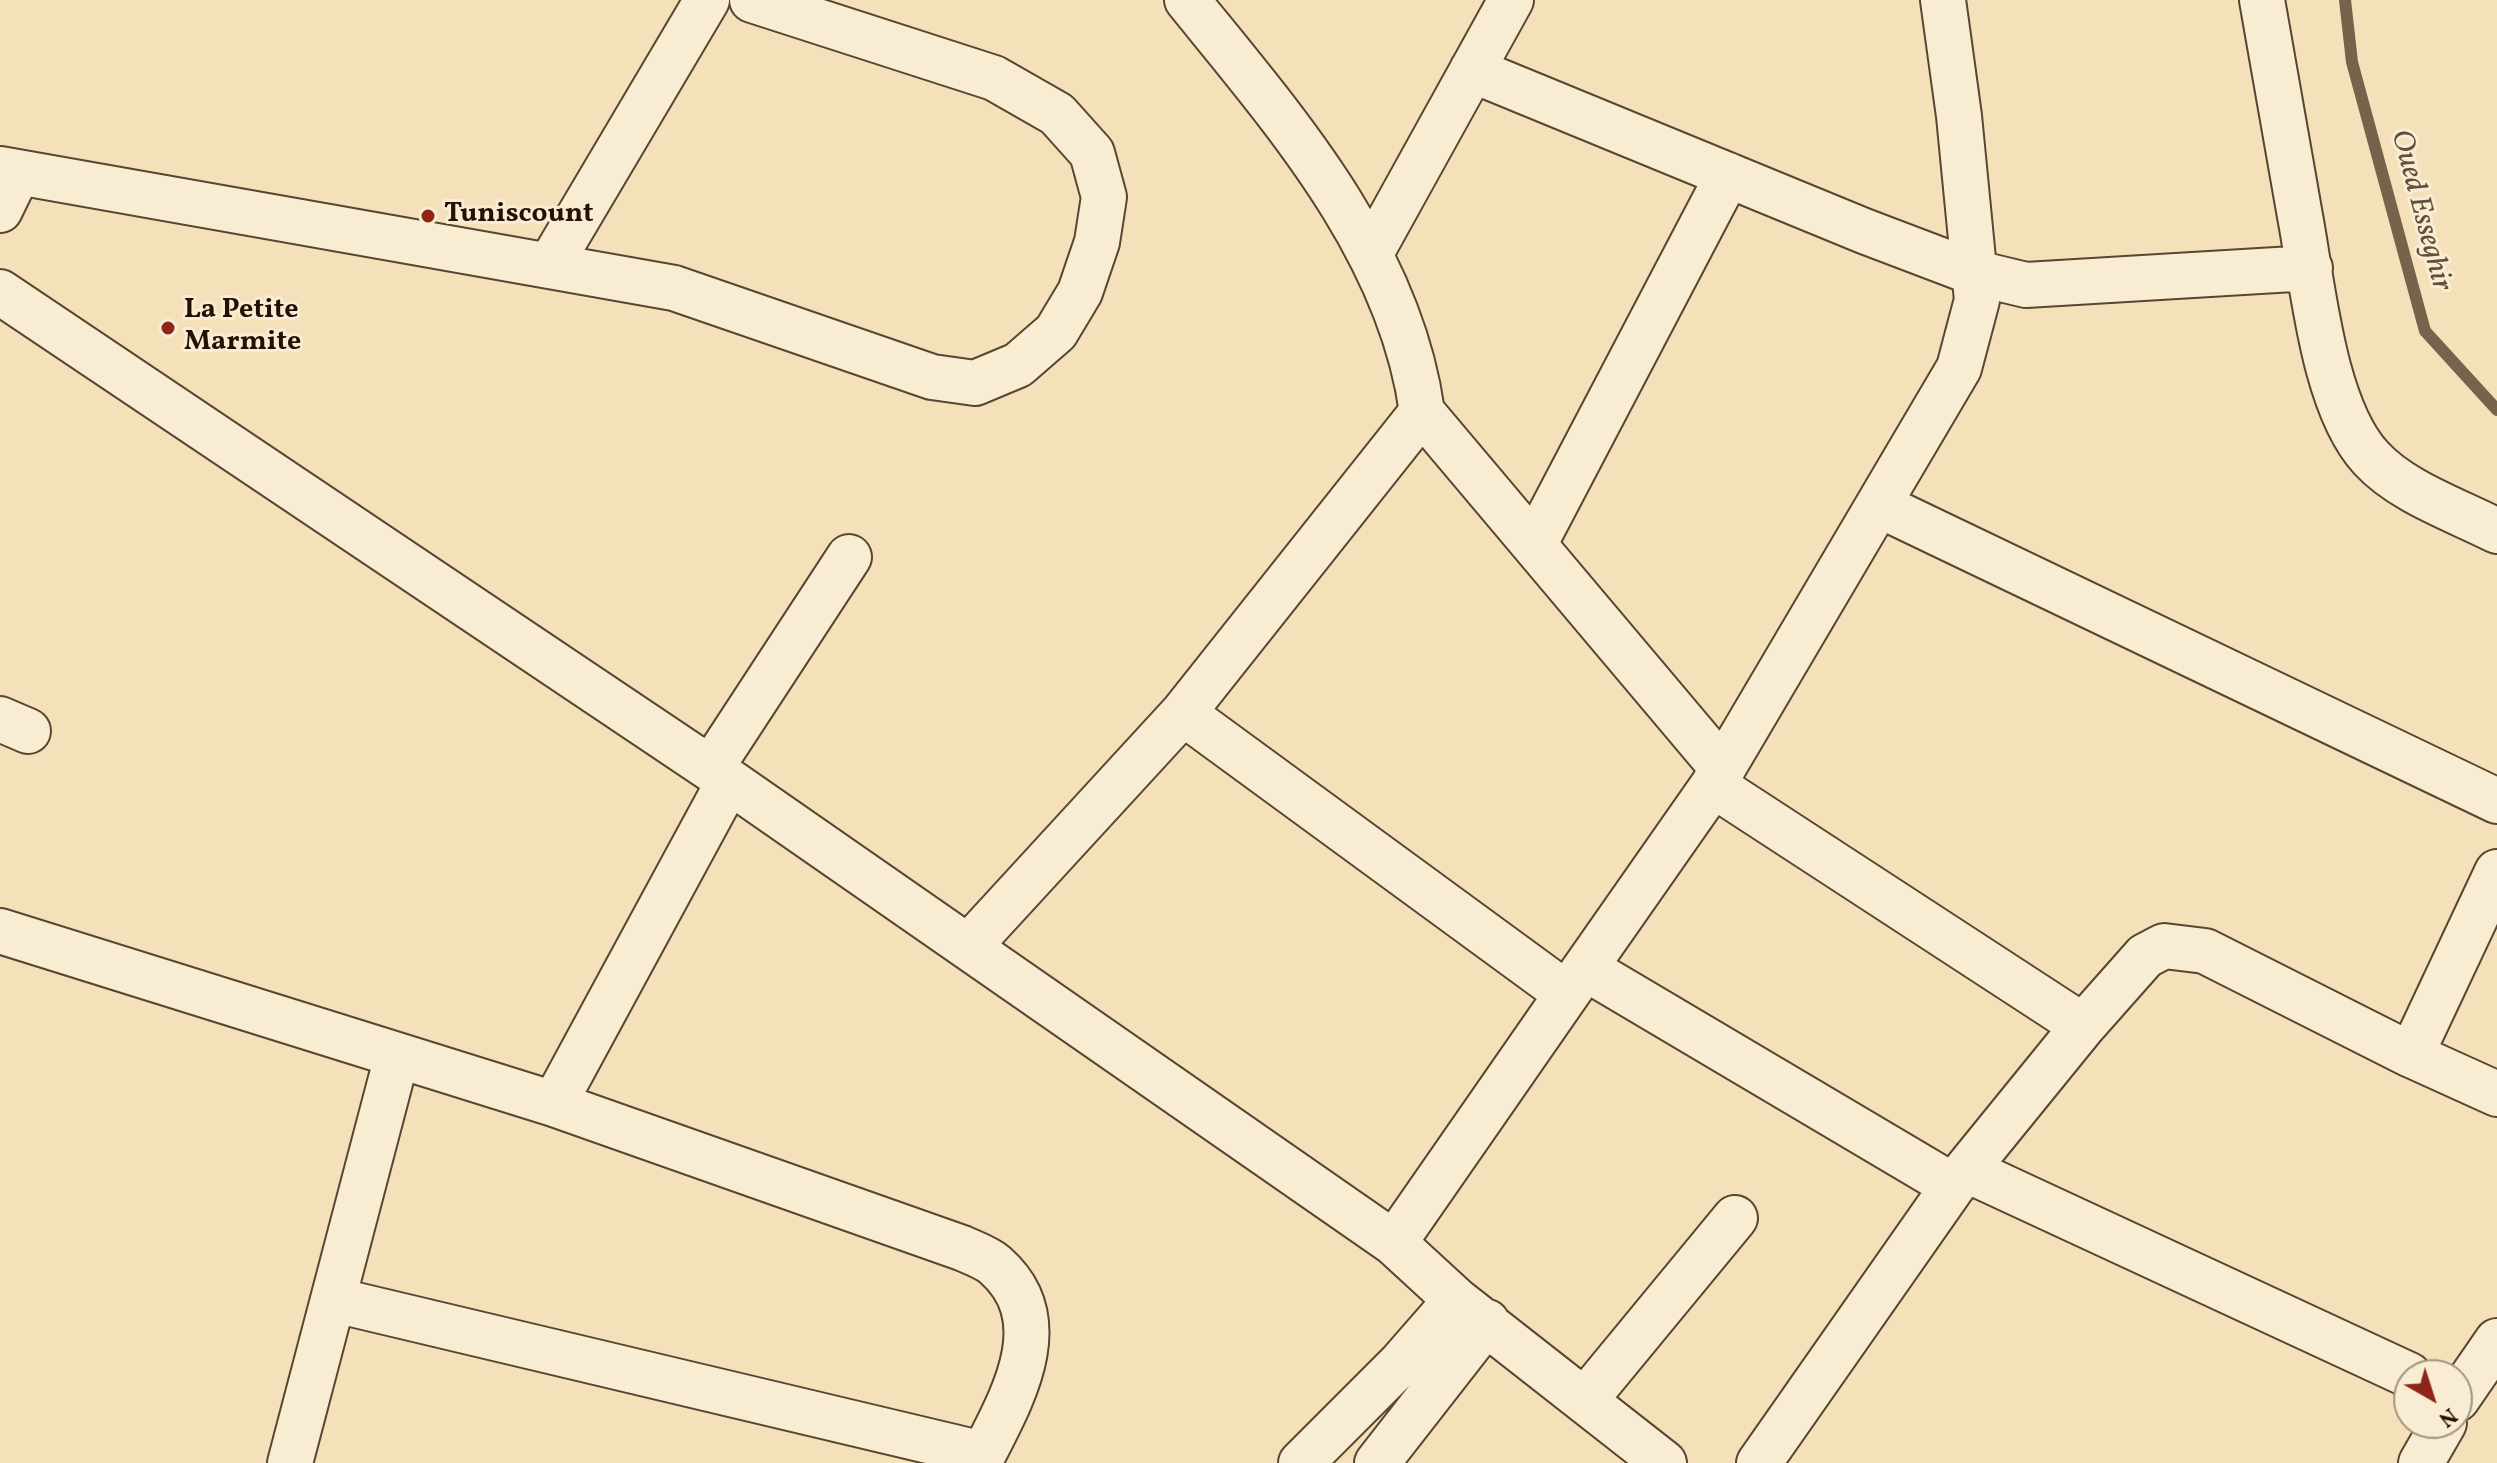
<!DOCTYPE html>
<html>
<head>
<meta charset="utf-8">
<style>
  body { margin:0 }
  #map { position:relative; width:2497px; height:1463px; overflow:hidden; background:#f4e1ba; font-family:Vollkorn,serif }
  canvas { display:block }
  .north { position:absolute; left:2393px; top:1359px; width:80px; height:80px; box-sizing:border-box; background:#f8ecd2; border:2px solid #a39480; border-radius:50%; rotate:141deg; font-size:22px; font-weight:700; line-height:32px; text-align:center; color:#241105 }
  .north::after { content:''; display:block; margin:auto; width:28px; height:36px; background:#8f2418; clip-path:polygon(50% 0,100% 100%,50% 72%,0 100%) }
</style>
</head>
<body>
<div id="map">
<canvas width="2497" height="1463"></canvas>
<div class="north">N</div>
</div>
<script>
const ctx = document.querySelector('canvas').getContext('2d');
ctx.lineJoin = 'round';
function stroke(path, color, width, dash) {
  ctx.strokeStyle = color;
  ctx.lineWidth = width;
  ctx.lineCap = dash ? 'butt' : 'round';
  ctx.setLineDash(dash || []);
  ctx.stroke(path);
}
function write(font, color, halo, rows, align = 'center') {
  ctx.font = font + ' Vollkorn,serif';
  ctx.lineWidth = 6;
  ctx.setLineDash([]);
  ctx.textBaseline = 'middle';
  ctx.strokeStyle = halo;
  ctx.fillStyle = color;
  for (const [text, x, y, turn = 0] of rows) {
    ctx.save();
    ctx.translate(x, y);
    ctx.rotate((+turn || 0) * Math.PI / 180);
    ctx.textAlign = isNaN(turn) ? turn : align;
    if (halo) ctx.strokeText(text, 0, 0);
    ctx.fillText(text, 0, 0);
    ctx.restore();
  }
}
const stream = new Path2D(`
  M2345,0L2352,62L2425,331L2497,410`);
const minor = new Path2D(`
  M1187,0C1286,122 1400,251 1422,412L1723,769
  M2262,0C2275,72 2287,144 2300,216C2313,285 2323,406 2371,458C2402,492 2456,510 2497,531
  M1472,70L1864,231L1972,272L2026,285L2310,268
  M0,169L674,288L932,377L975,383L1018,365L1056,332L1080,292L1097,242L1104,197L1092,153L1057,114L994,78L752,0
  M0,210L18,173
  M1371,253L1511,0
  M550,265L707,0
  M0,292L729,781L1394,1243L1456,1300L1664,1463
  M1879,505L2497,801
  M1534,545L1728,175
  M1183,713L1567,994
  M0,719L28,731
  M711,768L849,557
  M1713,785L2083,1026
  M0,931L554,1104L962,1248C973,1253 987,1258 995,1265C1060,1322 1009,1403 979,1463
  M968,947L1183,713L1422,412
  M1585,968L1713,785L1959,368L1977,300L1959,116L1943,0
  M2411,1055L2497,872
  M554,1104L729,781
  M1967,1170L2409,1375
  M1394,1243L1585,968L1953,1186
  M335,1300L983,1454
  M2457,1399L2497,1341
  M1585,1400L1735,1218
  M290,1463L397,1056
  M1301,1463L1401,1363L1456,1300
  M1377,1463L1487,1322
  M1759,1463L1953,1186L2083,1026L2145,956L2164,946L2205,951L2411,1055L2497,1094
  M2421,1463L2444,1423`);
const markers = [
  [428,216,8,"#8f2418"],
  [168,328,8,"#8f2418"]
];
const poiNames = [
  ["Tuniscount",444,216],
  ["La Petite",184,312],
  ["Marmite",184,344]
];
const waterNames = [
  ["Oued Esseghir",2419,211,75]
];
stroke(stream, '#76634c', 12);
stroke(minor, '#584532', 48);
stroke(minor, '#f8ecd2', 44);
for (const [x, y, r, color] of markers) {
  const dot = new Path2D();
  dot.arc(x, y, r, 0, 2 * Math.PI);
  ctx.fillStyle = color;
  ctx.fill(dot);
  stroke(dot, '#f8ecd2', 3);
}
write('bold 28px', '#241105', '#f8ecd2', poiNames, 'left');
write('italic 30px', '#624f3b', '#f8ecd2', waterNames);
</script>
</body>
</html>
